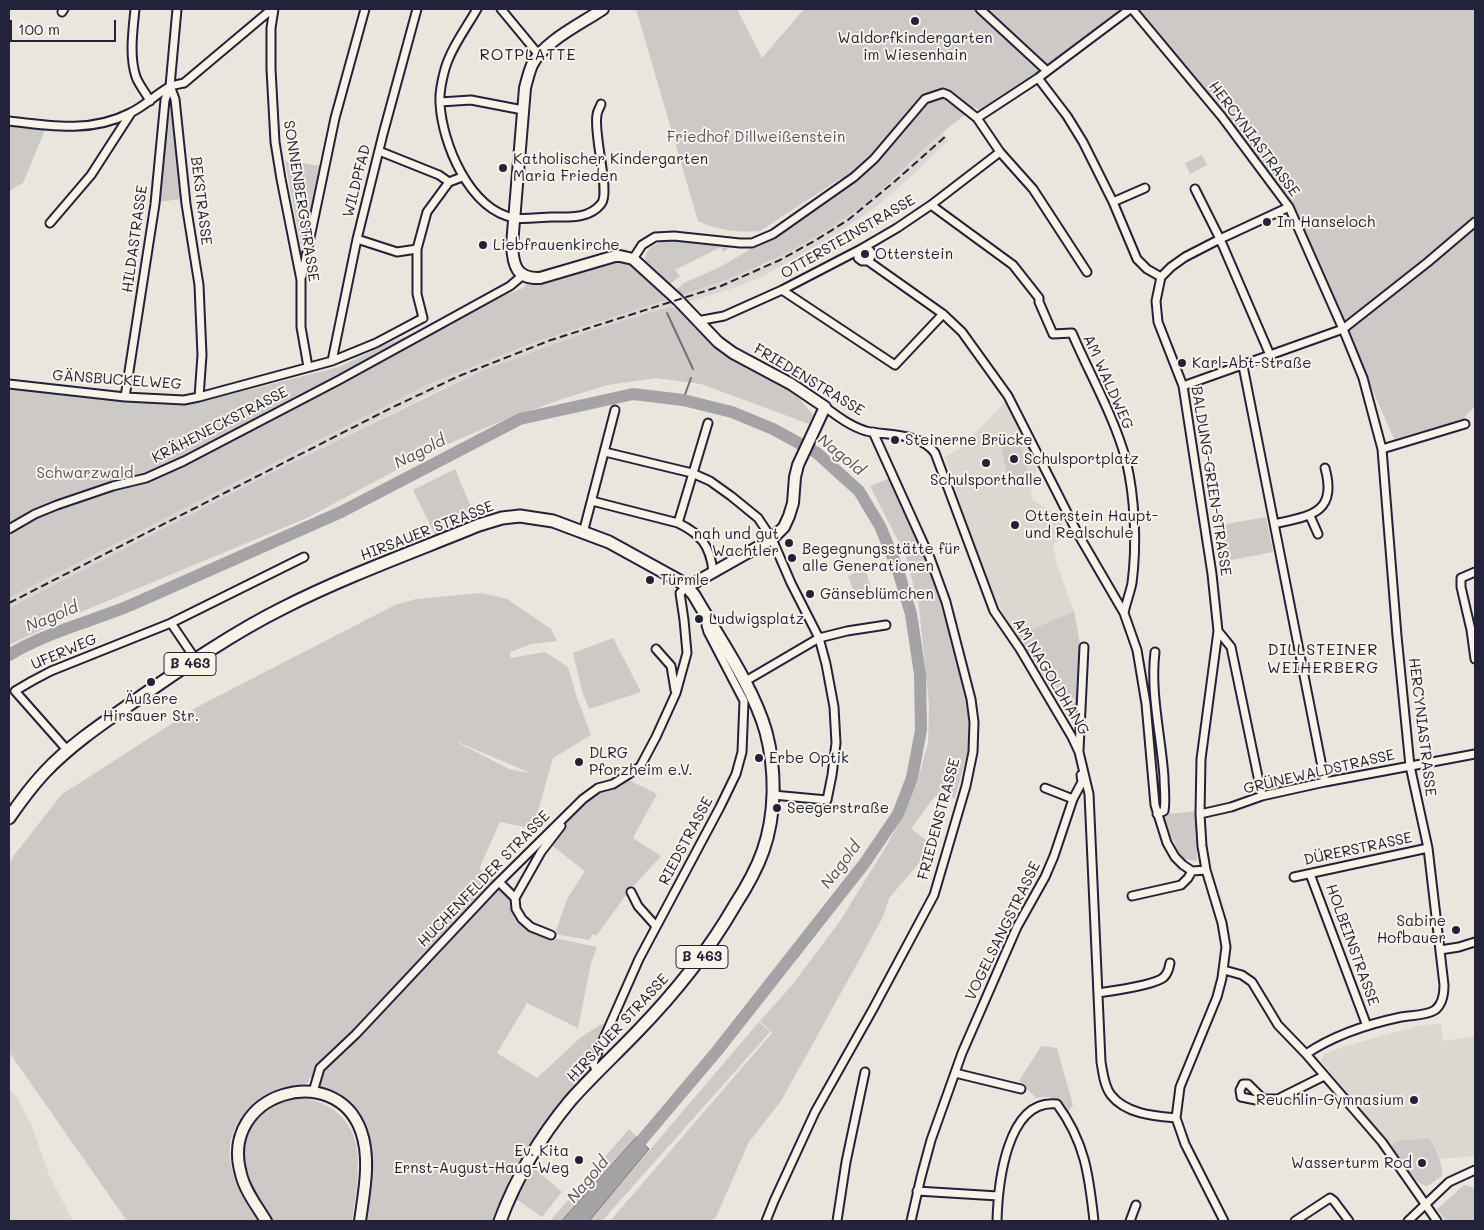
<!DOCTYPE html>
<html>
<head>
<meta charset="utf-8">
<style>
  body { margin:0 }
  #map { position:relative; width:1484px; height:1230px; overflow:hidden; background:#eae6de; font-family:Mali,sans-serif }
  canvas { display:block }
  .frame { position:absolute; inset:0; border:10px solid #22223b; pointer-events:none }
  .scale { position:absolute; left:10px; top:20px; width:106px; height:22px; box-sizing:border-box; border:2px solid #22223b; border-top:0; padding-left:6px; font-size:15px; line-height:18px; white-space:nowrap; color:#22223b; -webkit-text-stroke:4px #f7f3e8; paint-order:stroke }
</style>
</head>
<body>
<div id="map">
<canvas width="1484" height="1230"></canvas>
<div class="frame"></div>
<div class="scale">100 m</div>
</div>
<script>
const ctx = document.querySelector('canvas').getContext('2d');
ctx.lineJoin = 'round';
function fill(path, color) {
  ctx.fillStyle = color;
  ctx.fill(path, 'evenodd');
}
function stroke(path, color, width, dash) {
  ctx.strokeStyle = color;
  ctx.lineWidth = width;
  ctx.lineCap = dash ? 'butt' : 'round';
  ctx.setLineDash(dash || []);
  ctx.stroke(path);
}
function write(font, color, halo, rows, align = 'center') {
  ctx.font = font + ' Mali,sans-serif';
  ctx.lineWidth = 4;
  ctx.setLineDash([]);
  ctx.textBaseline = 'middle';
  ctx.strokeStyle = halo;
  ctx.fillStyle = color;
  for (const [text, x, y, turn = 0] of rows) {
    ctx.save();
    ctx.translate(x, y);
    ctx.rotate((+turn || 0) * Math.PI / 180);
    ctx.textAlign = isNaN(turn) ? turn : align;
    if (halo) ctx.strokeText(text, 0, 0);
    ctx.fillText(text, 0, 0);
    ctx.restore();
  }
}
const built = new Path2D(`
  M941,133L948,141L906,181L876,207L825,241L767,274L740,286L689,302L681,295L712,285L764,265L822,233L845,218L871,199L898,175Z
  M668,299L674,305L587,332L481,371L430,394L279,469L9,608V598L427,385L532,343Z
  M1007,400L1031,446L1038,463L1031,492L1033,500L1057,514L1069,536L1053,544L1057,565L1074,611L1016,636L1007,622L990,586L963,512L945,457L959,449Z
  M1441,1023L1443,1041L1475,1036V1156L1440,1159L1437,1150L1396,1141L1391,1146L1321,1062L1324,1054L1343,1047L1417,1026Z
  M9,1088L16,1096L32,1126L49,1175L73,1221H9Z`);
const green = new Path2D(`
  M636,9H737L762,58L804,9H976L1042,71L981,111L975,107C964,116 952,124 942,133C917,154 895,179 870,200C813,244 750,274 681,295L677,289L684,283L722,266L744,253L838,187L841,178L760,231C740,233 716,230 698,221Z
  M981,9H1127L1045,68Z
  M1138,9H1475V406L1463,419L1394,439L1289,198Z
  M172,108L181,199L159,202L167,115Z
  M9,121L47,125L23,183L9,191Z
  M1202,155L1207,165L1190,174L1185,163Z
  M285,161L322,166L303,258Z
  M666,241L719,244L730,247L723,252L721,247L675,270L680,276L670,284L645,260C646,247 655,244 666,241Z
  M626,249L666,300L532,343L427,385L9,598V388L120,400L196,403L339,367L387,344L523,288L539,270Z
  M671,306L682,311L727,355L794,392L813,415L809,424L701,384L656,378L608,385L562,399L497,423L432,451L307,518L64,619L9,645V608L279,469L481,371L587,332Z
  M1020,441L1028,473L1008,478L1001,446Z
  M455,469L477,522L437,539L413,490Z
  M890,478L929,564L947,626L968,703L969,748L955,798L935,796L911,829L934,846L889,898L883,917L781,1101L749,1142L716,1217L711,1221H610L772,1033L760,1021L792,985L840,921L887,845L903,815L917,783L928,743L929,705L919,607L906,556L870,486Z
  M1266,517L1273,552L1221,562L1215,526Z
  M865,568L873,595L856,599L848,576Z
  M481,593L507,599L551,629L557,641L532,644L510,652L511,658L545,652L568,667L577,698L591,735L553,758L536,818L532,816L529,828L500,822L479,869C497,879 512,888 514,911L544,936L597,947L591,963L578,1028L527,1003L497,1053L537,1078L580,1038L603,1023L605,1027L590,1064L592,1067L574,1088L513,1171L492,1221H366L371,1159L369,1138L355,1112L332,1094L321,1088L314,1077L309,1078V1082C303,1085 297,1085 290,1086C282,1087 273,1091 265,1095C256,1100 251,1105 245,1113C214,1149 236,1187 258,1221H127L9,1052V867L12,858L61,795L199,706L395,605L416,599ZM457,742H458L530,773L509,769Z
  M1074,611L1081,649L1078,736L1067,710L1016,636Z
  M613,638L641,692L589,709L582,691L573,653Z
  M627,779L657,794L633,838L661,856L629,891L596,936L593,934L589,940L555,934L567,899L585,871L550,844L576,810L590,797Z
  M1194,811L1196,814L1197,861L1181,858L1163,817L1169,814Z
  M759,1022L770,1032L602,1221H589Z
  M1041,1046L1057,1048L1073,1105L1068,1112C1058,1098 1054,1095 1036,1098L1019,1081Z
  M305,1098C371,1113 360,1170 352,1221H273C265,1207 255,1193 249,1177C235,1131 259,1102 305,1098Z
  M629,1129L637,1137L562,1221H550Z
  M1429,1138C1437,1150 1442,1161 1442,1176L1427,1186C1413,1184 1399,1158 1391,1146L1396,1141Z
  M534,1168L562,1192L542,1217L516,1199Z
  M1464,1185L1475,1188V1221H1446L1437,1209Z`);
const water = new Path2D(`
  M637,1137L649,1149L589,1221H562Z`);
const stream = new Path2D(`
  M667,313L693,369
  M683,400L691,378`);
const river = new Path2D(`
  M9,655C47,632 90,622 131,605L341,512L520,419L633,394L683,400L732,412L773,429L817,453L859,491L880,526L897,567L911,614L920,674L921,730L912,778L898,814L864,864L717,1051L630,1154`);
const street = new Path2D(`
  M135,9C133,30 129,56 136,77C139,85 146,93 150,101
  M177,9L170,86L175,99L186,204L199,285L202,355L199,397
  M274,9L271,28V69L275,142L281,179L301,280V327L308,367
  M477,9C468,25 456,41 449,58C444,69 439,91 440,103C442,143 469,209 514,218C525,220 540,217 552,217C569,217 589,219 601,204C611,193 593,135 597,115C597,111 600,108 601,104
  M501,9L539,55
  M980,9L1046,70
  M1132,9L1222,117L1289,207L1343,329L1363,378L1382,449L1397,636L1410,766L1428,848L1444,985C1444,994 1443,1004 1435,1010C1426,1016 1411,1015 1401,1017C1368,1024 1334,1035 1306,1054
  M62,12L64,9
  M1038,78L1067,116L1083,142L1113,202L1137,259L1147,269L1161,277
  M440,102L471,100L523,110
  M977,118L1038,78L1130,9
  M9,121C50,126 91,133 130,113C145,106 155,95 169,87C173,85 179,84 184,83L272,9
  M379,151L439,175L449,182
  M1000,152L1033,189L1087,272
  M1113,202L1145,188
  M931,205L1013,265L1039,298V302L1053,334L1072,333C1090,375 1114,416 1126,460C1135,497 1137,545 1132,583C1130,593 1126,603 1124,613
  M50,223L91,175L131,113
  M357,239L397,252L417,249
  M633,259L642,245L655,237L674,236L740,243H752L773,234L854,177L874,159L925,99L943,93L948,95L977,118L1000,152L931,205L897,228L861,249L782,290L724,316L697,321
  M868,261L872,255C870,249 868,248 861,249L858,254V258L862,261H868L943,314L962,332L1008,396L1078,534L1124,613L1137,650L1146,704L1155,805L1167,843L1175,857L1183,865L1192,871L1206,870
  M302,276L335,118L365,9
  M782,290L895,365L943,314
  M423,318L417,294V249L427,212L449,182L462,177
  M1270,355L1343,329L1428,262L1475,222
  M332,361L357,239L383,134L417,9
  M1243,366L1325,782
  M9,384L125,397L184,400L199,397L332,361L376,343L423,318
  M1183,386L1270,355L1220,239L1195,189
  M125,397L155,204L165,100L170,86
  M825,407C837,416 850,426 866,431C887,436 920,432 935,453L994,611L1020,649L1072,737L1079,752L1089,794L1101,1062C1103,1073 1104,1086 1111,1095C1126,1114 1154,1116 1176,1118
  M1382,449L1465,424
  M605,452L692,473L710,481L731,496L758,518L772,539L791,583L819,638L826,664L834,707L836,743L832,775L827,800L773,795
  M592,501L678,523C701,534 710,546 713,571
  M1310,516L1318,534
  M678,523L708,423
  M1274,524C1309,516 1338,514 1325,468
  M9,529L35,514L57,505L113,486L146,478L184,461L339,380L510,286L523,275
  M583,533L615,410
  M1475,572L1461,578V587L1471,630L1475,659
  M171,623L196,660
  M1218,631L1231,647L1262,796
  M656,649L671,666L675,690
  M1155,652C1150,693 1161,735 1164,777C1164,788 1166,800 1164,811L1157,814
  M744,682L819,638L847,631L886,625
  M1079,750L1084,647
  M68,751L15,691L32,681L51,671L171,623L304,557
  M1045,788L1073,799
  M1200,814L1231,807L1262,796L1325,782L1475,754
  M1310,874L1367,1026
  M1294,877L1428,848
  M499,882L515,898
  M631,892L638,906L655,925
  M1132,896L1181,885L1188,878L1192,871
  M551,935L531,927L522,919L516,909L515,898L541,852L561,826
  M1440,950L1459,947L1475,942
  M1224,970L1242,975L1252,982L1278,1025L1306,1054L1382,1142L1437,1221
  M1098,993C1112,991 1156,985 1164,977C1168,973 1169,969 1170,963
  M597,1072L593,1063L639,959L720,807L736,774L742,752L744,701L708,632L706,625L707,617
  M955,1073L1021,1089
  M313,1092L320,1068L356,1034L494,887L583,799L598,788L613,784L640,767L656,737L676,693L687,653L684,620L680,593L687,587
  M1263,1099L1256,1100L1241,1097L1240,1090L1243,1084H1248L1263,1099H1278L1324,1076
  M917,1191L998,1196
  M766,1221L774,1201L815,1112L873,1009L934,895L966,786L973,752L974,722L971,699L946,602L930,558L873,432
  M837,1221L846,1162L865,1072
  M911,1221L921,1177L931,1140L962,1053L1017,927L1045,877L1054,856L1073,799L1082,782L1081,775
  M997,1221C998,1186 1006,1098 1057,1104C1085,1142 1089,1175 1094,1221
  M1130,1221L1136,1205
  M1224,1221L1185,1144L1176,1118L1180,1087L1217,997L1222,978L1226,947L1222,923L1206,870L1202,846L1200,814L1201,759L1218,631L1212,574L1183,386L1158,322L1156,301L1161,277L1171,267L1185,257L1220,239L1289,207
  M1295,1221L1330,1198L1334,1201L1349,1221
  M1408,1221L1449,1182L1475,1170`);
const secondary = new Path2D(`
  M603,9C581,24 544,41 532,65C529,72 527,80 525,88L512,245C513,265 516,279 540,278L615,256H620L633,259L678,300L718,342L733,353L791,384L825,407L798,465L795,477L793,503L789,516L784,527L772,539L687,587
  M266,1221C257,1206 245,1191 241,1174C218,1093 335,1059 361,1131C371,1159 364,1192 360,1221`);
const primary = new Path2D(`
  M9,818C20,802 31,787 44,773C71,744 106,721 139,698C185,666 233,633 283,608C346,576 413,552 479,525L502,518L520,516L553,521L609,542L678,580L687,587L694,595C718,637 753,686 766,732C776,770 776,814 763,851C756,871 746,888 735,905C708,952 674,994 636,1033C614,1056 591,1077 570,1101C541,1136 516,1178 500,1221`);
const rail = new Path2D(`
  M9,603L391,408L459,376L551,340L721,286L780,260L816,240L848,220L894,182L946,136`);
const markers = [
  [915,21,5,"#22223b"],
  [503,168,5,"#22223b"],
  [1267,222,5,"#22223b"],
  [483,245,5,"#22223b"],
  [865,254,5,"#22223b"],
  [1182,363,5,"#22223b"],
  [895,440,5,"#22223b"],
  [1014,459,5,"#22223b"],
  [986,463,5,"#22223b"],
  [1015,525,5,"#22223b"],
  [789,543,5,"#22223b"],
  [792,558,5,"#22223b"],
  [650,580,5,"#22223b"],
  [810,594,5,"#22223b"],
  [699,619,5,"#22223b"],
  [151,682,5,"#22223b"],
  [759,758,5,"#22223b"],
  [579,762,5,"#22223b"],
  [777,808,5,"#22223b"],
  [1456,930,5,"#22223b"],
  [1414,1100,5,"#22223b"],
  [579,1160,5,"#22223b"],
  [1422,1163,5,"#22223b"]
];
const shields = [
  [190,664,52],
  [702,957,52]
];
const shieldNames = [
  ["B 463",190,664],
  ["B 463",702,957]
];
const poiNames = [
  ["Waldorfkindergarten",915,38,"center"],
  ["im Wiesenhain",915,55,"center"],
  ["Katholischer Kindergarten",513,159],
  ["Maria Frieden",513,176],
  ["Im Hanseloch",1277,222],
  ["Liebfrauenkirche",493,245],
  ["Otterstein",875,254],
  ["Karl-Abt-Straße",1192,363],
  ["Steinerne Brücke",905,440],
  ["Schulsportplatz",1024,459],
  ["Schulsporthalle",986,480,"center"],
  ["Otterstein Haupt-",1025,516],
  ["und Realschule",1025,533],
  ["nah und gut",779,534,"right"],
  ["Wachtler",779,551,"right"],
  ["Begegnungsstätte für",802,549],
  ["alle Generationen",802,566],
  ["Türmle",660,580],
  ["Gänseblümchen",820,594],
  ["Ludwigsplatz",709,619],
  ["Äußere",151,699,"center"],
  ["Hirsauer Str.",151,716,"center"],
  ["DLRG",589,753],
  ["Pforzheim e.V.",589,770],
  ["Erbe Optik",769,758],
  ["Seegerstraße",787,808],
  ["Sabine",1446,921,"right"],
  ["Hofbauer",1446,938,"right"],
  ["Reuchlin-Gymnasium",1404,1100,"right"],
  ["Ev. Kita",569,1151,"right"],
  ["Ernst-August-Haug-Weg",569,1168,"right"],
  ["Wasserturm Rod",1412,1163,"right"]
];
const parkNames = [
  ["Friedhof Dillweißenstein",756,137],
  ["Schwarzwald",85,473]
];
const streetNames = [
  ["HERCYNIASTRASSE",1254,139,53],
  ["WILDPFAD",357,181,-76],
  ["BEKSTRASSE",201,201,83],
  ["SONNENBERGSTRASSE",301,201,81],
  ["OTTERSTEINSTRASSE",848,237,-30],
  ["HILDASTRASSE",135,239,-82],
  ["GÄNSBUCKELWEG",117,380,4],
  ["FRIEDENSTRASSE",809,380,31],
  ["AM WALDWEG",1108,382,66],
  ["KRÄHENECKSTRASSE",220,425,-27],
  ["BALDUNG-GRIEN-STRASSE",1211,481,81],
  ["HIRSAUER STRASSE",427,531,-21],
  ["UFERWEG",64,652,-23],
  ["AM NAGOLDHANG",1051,677,59],
  ["HERCYNIASTRASSE",1422,727,83],
  ["GRÜNEWALDSTRASSE",1319,772,-13],
  ["FRIEDENSTRASSE",939,819,-75],
  ["RIEDSTRASSE",686,841,-62],
  ["DÜRERSTRASSE",1358,849,-12],
  ["HUCHENFELDER STRASSE",484,879,-46],
  ["VOGELSANGSTRASSE",1003,931,-64],
  ["HOLBEINSTRASSE",1352,945,70],
  ["HIRSAUER STRASSE",618,1028,-47]
];
const neighbourhoodNames = [
  ["ROTPLATTE",528,55],
  ["DILLSTEINER",1323,650],
  ["WEIHERBERG",1323,668]
];
const waterNames = [
  ["Nagold",420,452,-27],
  ["Nagold",841,455,39],
  ["Nagold",52,617,-22],
  ["Nagold",841,865,-53],
  ["Nagold",588,1180,-50]
];
fill(built, '#dbd8d2');
fill(green, '#cdc9c6');
fill(water, '#a6a3a6');
stroke(water, '#716f7b', 1);
stroke(stream, '#716f7b', 2);
stroke(river, '#a6a3a6', 12);
stroke(street, '#22223b', 11);
stroke(secondary, '#22223b', 14);
stroke(primary, '#22223b', 15);
stroke(street, '#f7f3e8', 7);
stroke(secondary, '#f7f3e8', 10);
stroke(primary, '#f7f3e8', 11);
stroke(rail, '#22223b', 2, [8, 4]);
for (const [x, y, r, color] of markers) {
  const dot = new Path2D();
  dot.arc(x, y, r, 0, 2 * Math.PI);
  ctx.fillStyle = color;
  ctx.fill(dot);
  stroke(dot, '#f7f3e8', 2);
}
for (const [x, y, w] of shields) {
  const box = new Path2D();
  box.roundRect(x - w / 2, y - 11.5, w, 23, 4);
  ctx.fillStyle = '#f7f3e8';
  ctx.fill(box);
  stroke(box, '#22223b', 1);
}
write('bold 14px', '#22223b', null, shieldNames);
write('15px', '#22223b', '#f7f3e8', poiNames, 'left');
write('15px', '#555465', '#f7f3e8', parkNames);
write('15px', '#22223b', '#f7f3e8', streetNames);
ctx.letterSpacing = '1px';
write('16px', '#22223b', '#f7f3e8', neighbourhoodNames);
ctx.letterSpacing = '0px';
write('italic 16px', '#504f60', '#f7f3e8', waterNames);
</script>
</body>
</html>
